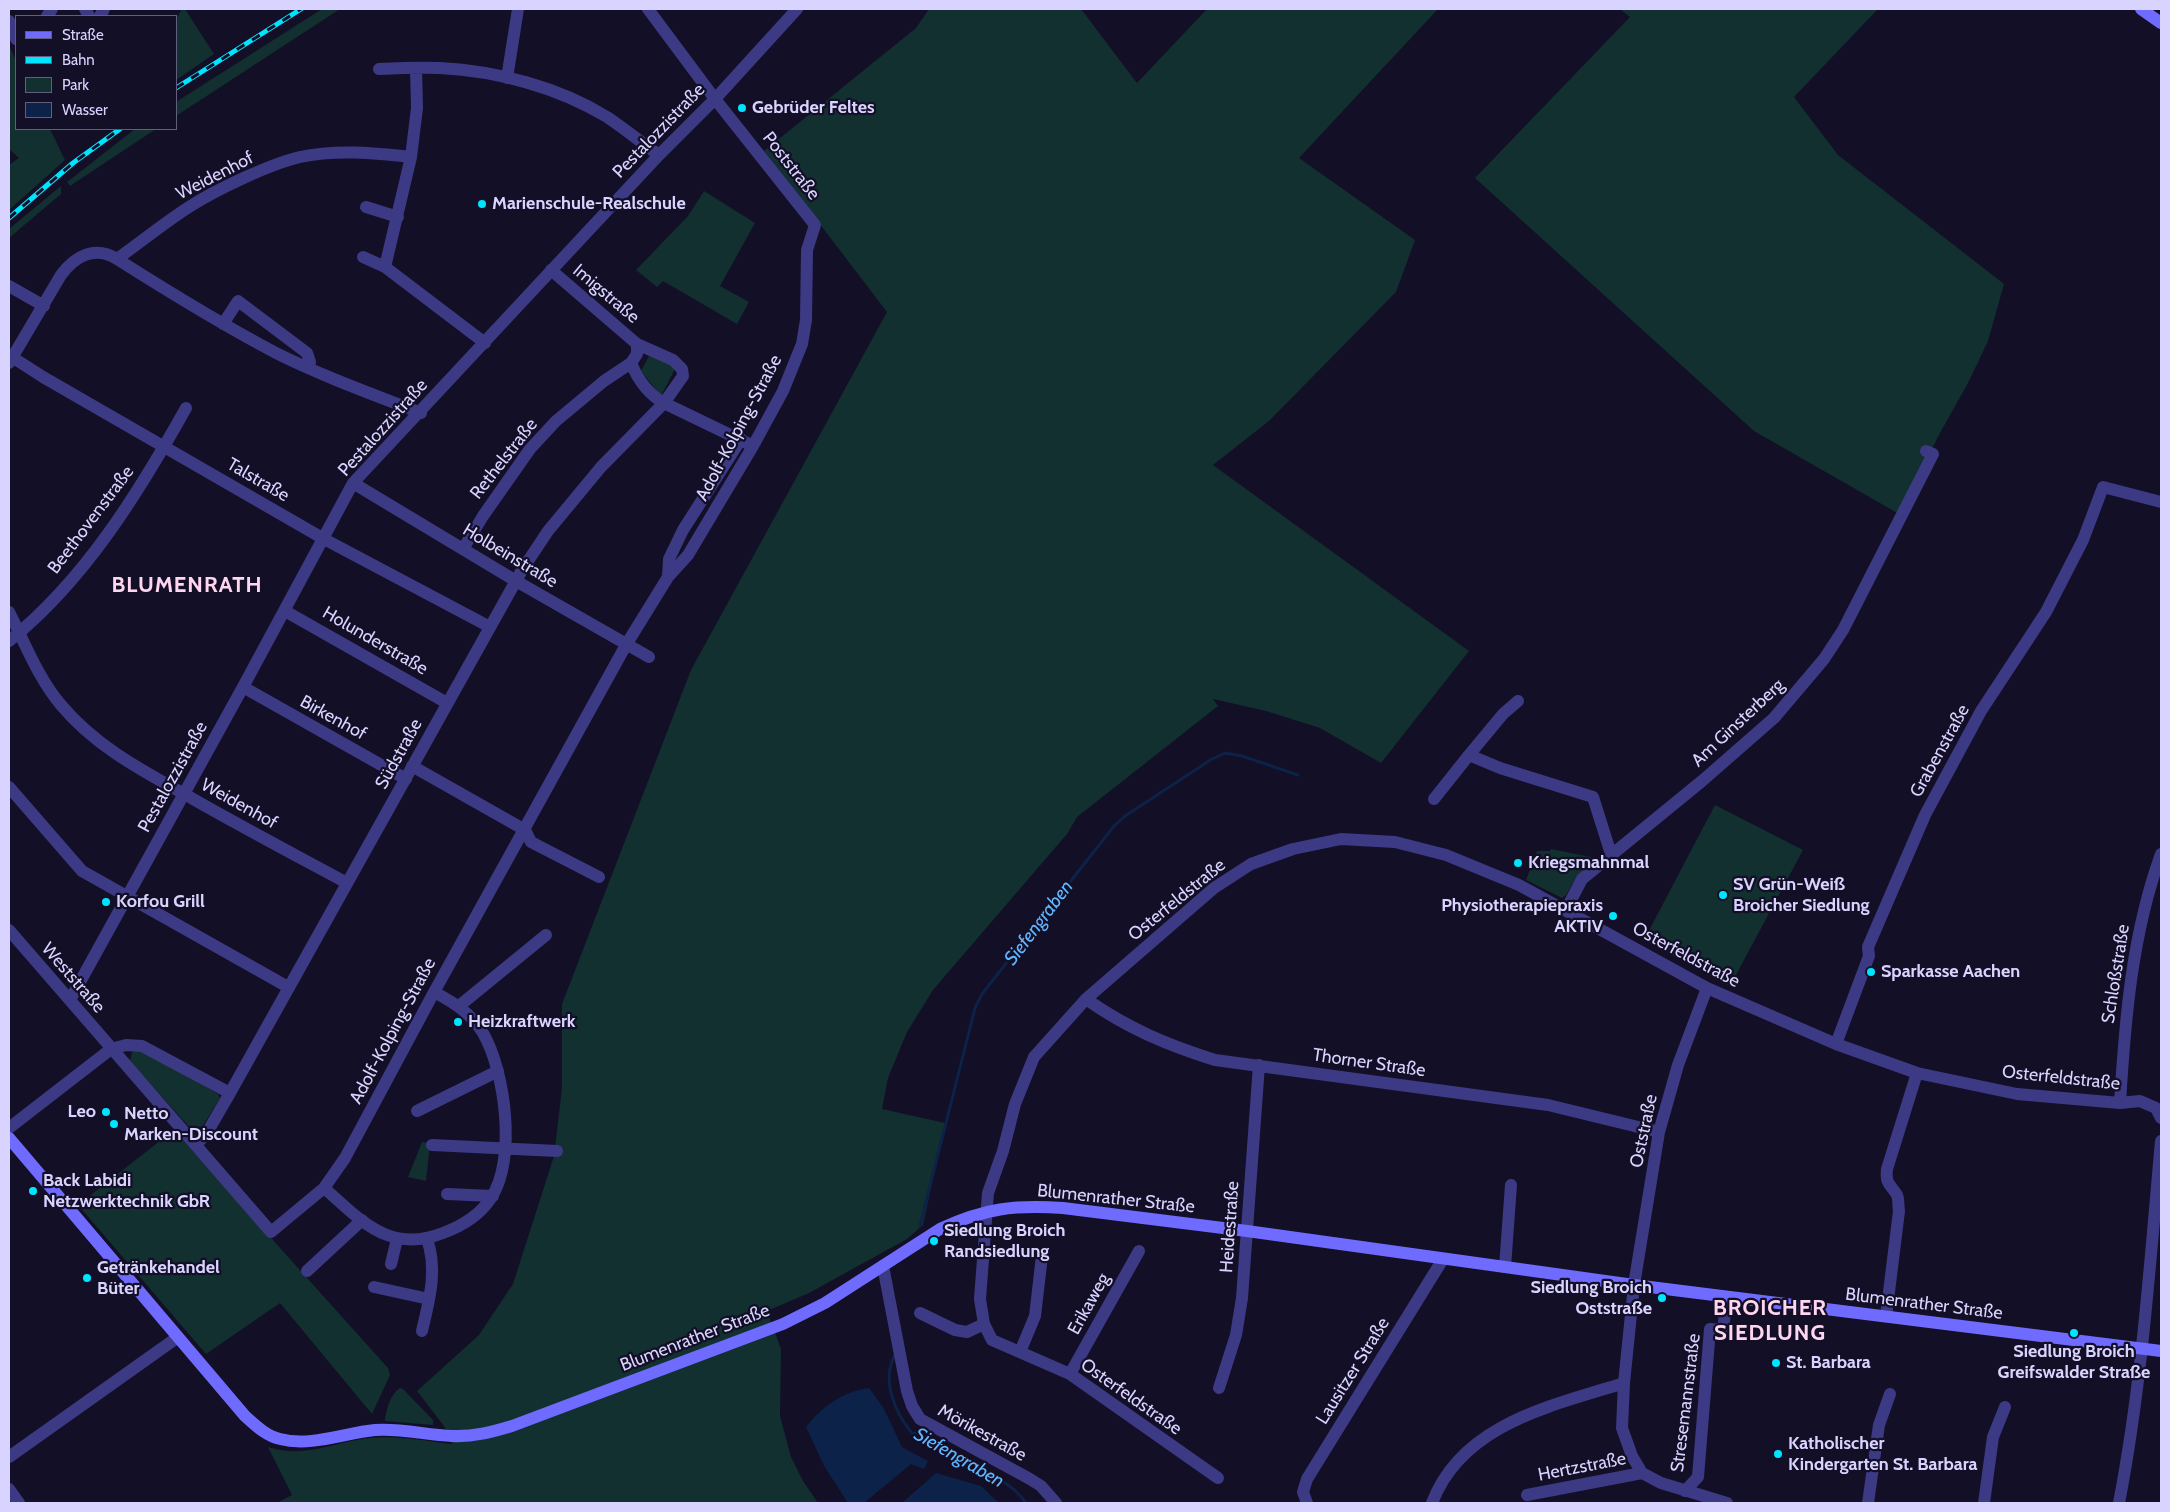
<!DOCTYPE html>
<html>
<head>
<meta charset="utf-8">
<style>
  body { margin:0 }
  #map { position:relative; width:2170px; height:1512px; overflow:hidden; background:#130f26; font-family:Cabin,sans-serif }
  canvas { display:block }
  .frame { position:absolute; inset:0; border:10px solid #d9d4ff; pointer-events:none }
  .legend { position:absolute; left:15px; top:15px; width:162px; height:115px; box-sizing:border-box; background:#130f26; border:1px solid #625e7d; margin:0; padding:6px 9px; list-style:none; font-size:15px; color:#d9d4ff }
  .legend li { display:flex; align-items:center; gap:10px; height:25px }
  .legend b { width:25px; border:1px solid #625e7d }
</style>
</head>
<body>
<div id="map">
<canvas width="2170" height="1512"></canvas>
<div class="frame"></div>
<ul class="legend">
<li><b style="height:6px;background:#6f6bff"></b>Straße</li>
<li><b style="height:6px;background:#00e5ff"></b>Bahn</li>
<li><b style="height:14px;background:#12302f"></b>Park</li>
<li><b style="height:14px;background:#0c2248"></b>Wasser</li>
</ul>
</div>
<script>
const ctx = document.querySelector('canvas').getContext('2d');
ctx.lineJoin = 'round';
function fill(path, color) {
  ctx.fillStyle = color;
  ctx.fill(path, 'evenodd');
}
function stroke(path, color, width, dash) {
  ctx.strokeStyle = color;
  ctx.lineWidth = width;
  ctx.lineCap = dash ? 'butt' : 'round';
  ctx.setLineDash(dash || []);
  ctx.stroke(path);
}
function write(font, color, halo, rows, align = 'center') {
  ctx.font = font + ' Cabin,sans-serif';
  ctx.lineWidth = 4.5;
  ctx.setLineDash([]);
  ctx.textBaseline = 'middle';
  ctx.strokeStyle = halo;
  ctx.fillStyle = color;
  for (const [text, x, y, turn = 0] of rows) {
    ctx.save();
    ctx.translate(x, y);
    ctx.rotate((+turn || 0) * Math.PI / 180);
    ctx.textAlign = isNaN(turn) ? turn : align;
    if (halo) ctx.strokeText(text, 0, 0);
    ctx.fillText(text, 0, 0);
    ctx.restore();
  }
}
const green = new Path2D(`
  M182,9H185L214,54L176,80V19Z
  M322,9H340L176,116V102Z
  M929,9H1081L1137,83L1207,9H1438L1299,158L1415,240L1396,292L1269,421L1213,465L1469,651L1381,763L1320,728L1266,711L1213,699L1218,706L1077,817L1067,834L933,990L907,1032L888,1078L882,1109L945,1123L923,1225L907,1239L809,1293L767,1311L781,1349L780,1416L791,1457L803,1481L818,1503H277L292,1495L268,1447C306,1459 333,1442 370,1438C397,1435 425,1441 452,1444L444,1426L417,1391L479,1335L513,1284L554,1156L562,1088V1004L691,670L887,312L764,151L916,28Z
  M1620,9H1878L1794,97L1838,155L2004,284L1988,341L1968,383L1940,433L1899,514L1754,431L1475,178L1630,17Z
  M9,45L16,61V129H50L65,160L9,210V165L19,158L9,149Z
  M135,129H156L70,186L67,182Z
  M61,186V194L9,238V229Z
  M704,191L755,223L720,286L749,302L737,324L663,281L657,287L636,270L688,216Z
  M649,356L676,367L661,396L641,371Z
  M1715,805L1803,850L1730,986L1644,940Z
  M1551,849L1591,857L1594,860L1577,876L1566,895L1562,898L1526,880L1537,851H1550Z
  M142,1049L218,1094L220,1098L202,1127L191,1129L130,1061L132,1052Z
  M174,1130L388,1368L390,1375L372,1414L280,1303L206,1354L78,1205Z
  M422,1142L430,1143L426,1181L408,1177Z
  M400,1388L403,1389L433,1420V1425L385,1421C386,1411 390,1394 400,1388Z`);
const water = new Path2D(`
  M869,1388L883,1407L902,1447L928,1461L924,1469L911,1464L864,1503H848L824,1466L806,1427C822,1406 843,1392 869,1388Z
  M936,1473L981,1486L999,1503H902Z`);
const stream = new Path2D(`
  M920,1226L975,1008L982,994L1114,826L1125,816L1212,759L1225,753L1242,756L1298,775
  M895,1355C881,1380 895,1413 912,1433C927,1433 937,1445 949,1452C973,1466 1010,1479 1026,1503`);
const street = new Path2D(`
  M85,9L89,16
  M47,16L52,9
  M100,16L104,9
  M9,21L16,39
  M379,69C399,68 420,67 440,68C497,71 558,87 607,117C625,129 642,143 659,155
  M507,78L518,9
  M366,207L398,217
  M363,257L385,267L485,343
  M117,259C169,292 221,324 276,353C322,376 372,394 421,413
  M385,267L411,157L417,108L416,68
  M551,270L637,344L673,360L682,369L683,376L664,403L753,446
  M9,286L44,306
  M223,324L238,301L307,353L310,362L309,367
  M12,357L43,377L324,539L490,627
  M9,363L61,275C75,256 95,245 117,259C141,242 164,223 189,207C215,190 270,164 300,157C336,149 376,153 411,157
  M353,483L516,581L649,657
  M463,549L483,516L530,449L556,421L604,381L631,363L637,354V344
  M668,577L669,559L683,530L741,439
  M285,611L447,703
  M9,612C25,643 38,678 61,705C97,748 145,772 193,799C244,828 295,855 347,883
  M9,641C85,580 139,492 186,408
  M243,687L406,779
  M1469,755L1503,714L1518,701
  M412,766L525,830L531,842L599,877
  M9,787L82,871L288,987
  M1434,799L1469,755L1500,768L1593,797L1611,854
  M1566,910L1582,879L1702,781L1774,718L1824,659L1843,630L1933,454L1926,451
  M9,930L271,1232L324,1188L345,1158L433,994L626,645L668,577L688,555L753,446L783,391L802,344L806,320L807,250L815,225L715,99L648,9
  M1707,988L1678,1065L1659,1132L1634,1285L1624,1383L1622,1428L1632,1456L1642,1473L1661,1483L1727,1503
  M1086,999C1127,1028 1167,1045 1215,1060L1548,1105L1659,1132
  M70,1000L243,687L353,483L659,155L715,99L797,9
  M459,1006L546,935
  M1836,1044L1869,956L1868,947L1925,815L1981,711L2046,612L2083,540L2103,487L2161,502
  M2120,1103C2125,1019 2132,934 2161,854
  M417,1111L498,1071
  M9,1128L111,1049L126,1045L142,1046L230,1093
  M197,1144L208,1131L230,1093L522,570L548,531L601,467L664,403C648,394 638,380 631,363
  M432,1145L557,1151
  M324,1188C344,1205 363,1226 387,1235C405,1242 425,1240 443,1233C462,1226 480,1215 491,1198C517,1159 505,1071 483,1033C471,1013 453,1002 434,992
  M447,1194L493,1196
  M391,1264L397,1239
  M883,1266L907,1391L912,1406L920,1419L1030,1479L1041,1486L1056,1503
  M1505,1267L1511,1185
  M307,1271L362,1220
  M374,1287L429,1299
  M920,1313L955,1330L967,1332L984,1324
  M1886,1316L1899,1211C1898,1207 1899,1199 1897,1195C1891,1185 1885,1184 1887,1169L1917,1073
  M422,1331C429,1301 438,1270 427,1239
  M1020,1352L1035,1316L1042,1256
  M1070,1374L1139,1251
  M1219,1388L1236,1335L1242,1298L1259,1065
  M9,1457L178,1337
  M1218,1478L1070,1374L992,1340L984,1324L980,1299L988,1193L1003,1151L1015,1104L1034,1057L1086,999L1214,888L1251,864L1293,849L1341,839L1395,842L1446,855L1519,885L1707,988L1836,1044L1917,1073L2017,1094L2120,1103L2140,1101L2156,1108L2161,1118
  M9,1489L19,1503
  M1685,1491L1698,1477L1710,1329L1723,1330L1727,1297
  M1527,1495L1642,1473
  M1307,1503L1303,1492L1307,1479L1443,1259
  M1432,1503C1462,1424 1551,1406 1624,1383
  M1868,1503L1879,1425L1890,1394
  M1984,1503L1993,1437L2005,1407
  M2119,1503C2142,1384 2150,1262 2161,1141`);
const secondary = new Path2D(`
  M2141,9L2161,23
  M9,1138L245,1416C255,1425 266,1436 280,1439C311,1447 344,1433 375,1430C401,1428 426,1435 452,1436C473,1437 492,1432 512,1426L783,1324L825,1303L940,1229C985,1208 1014,1205 1063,1208L1247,1231L1634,1285L2161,1351`);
const rail = new Path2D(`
  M176,88L301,9
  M9,218L73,163L120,129`);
const markers = [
  [742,108,5,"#00e5ff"],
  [482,204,5,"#00e5ff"],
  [1518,863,5,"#00e5ff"],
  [1723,895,5,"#00e5ff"],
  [106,902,5,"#00e5ff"],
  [1613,916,5,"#00e5ff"],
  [1871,972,5,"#00e5ff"],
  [458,1022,5,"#00e5ff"],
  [106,1112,5,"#00e5ff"],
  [114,1124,5,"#00e5ff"],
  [33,1191,5,"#00e5ff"],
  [934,1241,5,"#00e5ff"],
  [87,1278,5,"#00e5ff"],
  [1662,1298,5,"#00e5ff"],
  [2074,1333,5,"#00e5ff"],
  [1776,1363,5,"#00e5ff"],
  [1778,1454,5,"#00e5ff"]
];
const poiNames = [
  ["Gebrüder Feltes",752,108],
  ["Marienschule-Realschule",492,204],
  ["Kriegsmahnmal",1528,863],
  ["SV Grün-Weiß",1733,885],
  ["Broicher Siedlung",1733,906],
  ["Korfou Grill",116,902],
  ["Physiotherapiepraxis",1603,906,"right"],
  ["AKTIV",1603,927,"right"],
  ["Sparkasse Aachen",1881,972],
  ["Heizkraftwerk",468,1022],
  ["Leo",96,1112,"right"],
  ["Netto",124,1114],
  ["Marken-Discount",124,1135],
  ["Back Labidi",43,1181],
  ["Netzwerktechnik GbR",43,1202],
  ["Siedlung Broich",944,1231],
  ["Randsiedlung",944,1252],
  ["Getränkehandel",97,1268],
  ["Büter",97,1289],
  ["Siedlung Broich",1652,1288,"right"],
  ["Oststraße",1652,1309,"right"],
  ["Siedlung Broich",2074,1352,"center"],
  ["Greifswalder Straße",2074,1373,"center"],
  ["St. Barbara",1786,1363],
  ["Katholischer",1788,1444],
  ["Kindergarten St. Barbara",1788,1465]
];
const streetNames = [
  ["Pestalozzistraße",659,131,-46],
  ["Poststraße",791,166,52],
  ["Weidenhof",215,176,-27],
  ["Imigstraße",606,294,40],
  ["Pestalozzistraße",383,428,-48],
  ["Adolf-Kolping-Straße",739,428,-62],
  ["Rethelstraße",504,459,-52],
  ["Talstraße",258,480,30],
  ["Beethovenstraße",91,520,-53],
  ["Holbeinstraße",510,556,31],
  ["Holunderstraße",375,641,30],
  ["Birkenhof",333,718,29],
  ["Am Ginsterberg",1738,723,-43],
  ["Grabenstraße",1940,751,-61],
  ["Südstraße",399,754,-61],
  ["Pestalozzistraße",173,777,-61],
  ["Weidenhof",239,804,29],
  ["Osterfeldstraße",1177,900,-39],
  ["Osterfeldstraße",1686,955,28],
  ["Schloßstraße",2116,974,-81],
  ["Weststraße",73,978,49],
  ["Adolf-Kolping-Straße",393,1031,-62],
  ["Thorner Straße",1369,1063,8],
  ["Osterfeldstraße",2061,1078,6],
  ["Oststraße",1644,1131,-78],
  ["Blumenrather Straße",1116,1199,6],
  ["Heidestraße",1230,1227,-86],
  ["Erikaweg",1089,1304,-61],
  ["Blumenrather Straße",1924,1304,7],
  ["Blumenrather Straße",695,1338,-21],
  ["Lausitzer Straße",1353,1371,-58],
  ["Osterfeldstraße",1131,1397,35],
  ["Stresemannstraße",1686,1403,-83],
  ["Mörikestraße",982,1433,29],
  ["Hertzstraße",1582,1467,-11]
];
const waterNames = [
  ["Siefengraben",1039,923,-53],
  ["Siefengraben",959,1458,30]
];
const districtNames = [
  ["BLUMENRATH",187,586],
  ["BROICHER",1770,1309],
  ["SIEDLUNG",1770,1334]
];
fill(green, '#12302f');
fill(water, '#0c2248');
stroke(stream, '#0c2248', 3);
stroke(street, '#3d3a85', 12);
stroke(secondary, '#6f6bff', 12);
stroke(rail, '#00e5ff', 5);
stroke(rail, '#130f26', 3, [9]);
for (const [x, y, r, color] of markers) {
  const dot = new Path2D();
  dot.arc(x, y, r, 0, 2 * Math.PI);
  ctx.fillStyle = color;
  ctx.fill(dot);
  stroke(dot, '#130f26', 2);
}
write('bold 18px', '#d9d4ff', '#130f26', poiNames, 'left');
write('18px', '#d9d4ff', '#130f26', streetNames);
write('italic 19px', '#62b6ff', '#130f26', waterNames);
ctx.letterSpacing = '1px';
write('bold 22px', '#ffd6f0', '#130f26', districtNames);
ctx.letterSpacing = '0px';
</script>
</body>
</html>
